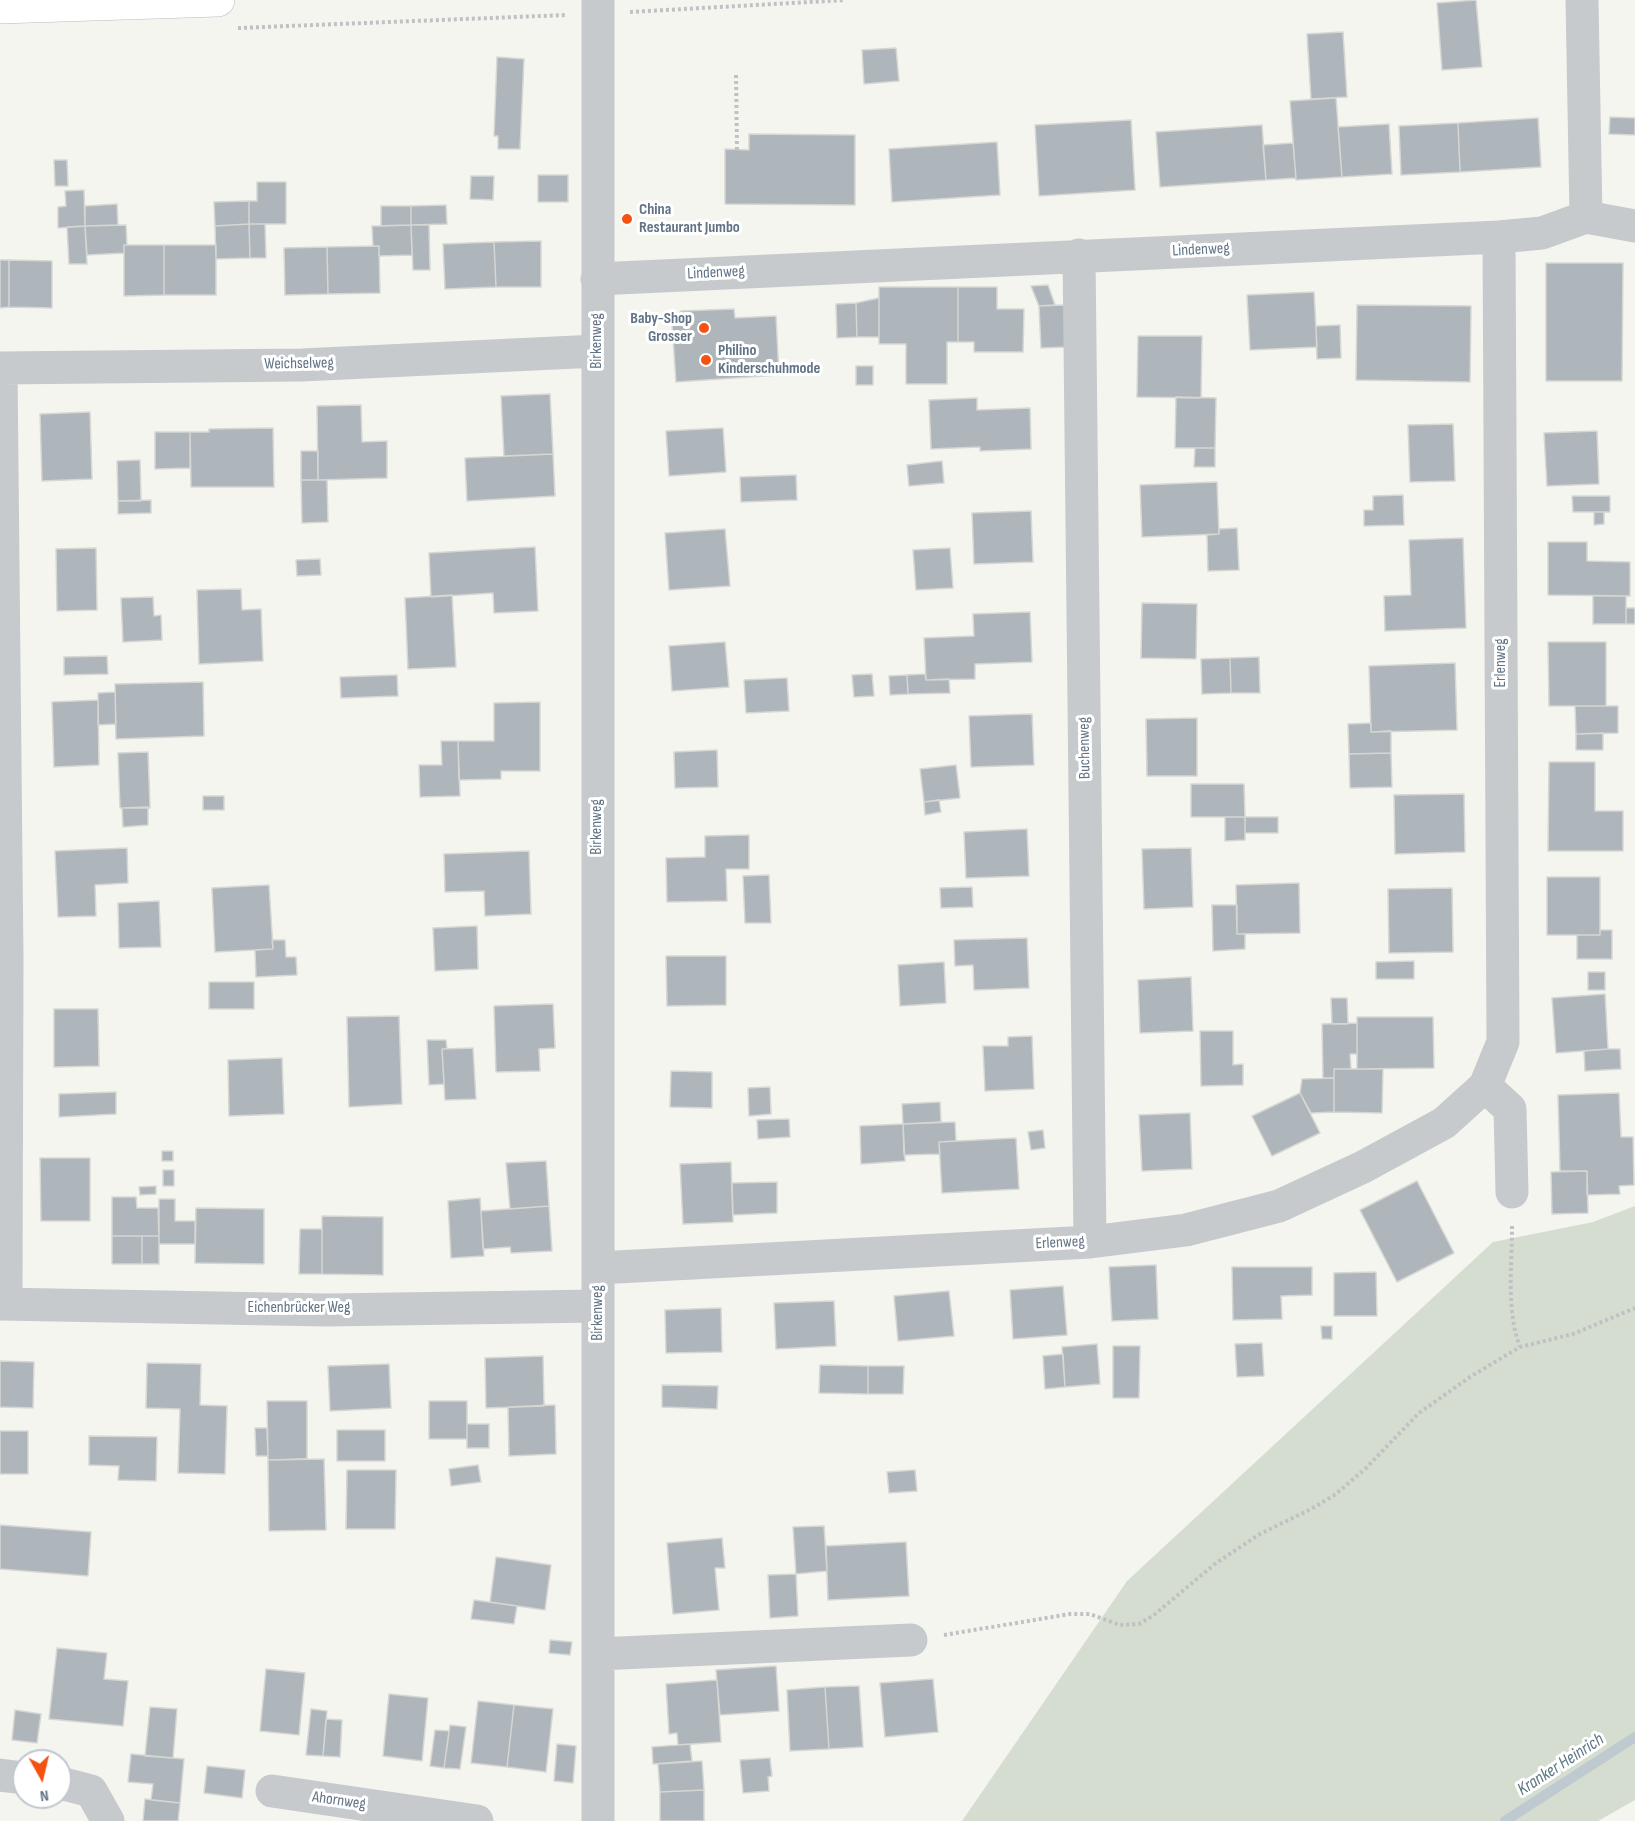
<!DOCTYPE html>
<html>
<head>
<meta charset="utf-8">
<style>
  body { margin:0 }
  #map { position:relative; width:1635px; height:1821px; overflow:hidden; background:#f5f5f0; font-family:"Sofia Sans Condensed",sans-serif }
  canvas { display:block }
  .north { position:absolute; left:12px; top:1749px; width:60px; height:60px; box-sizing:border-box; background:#fff; border:2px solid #c0c7ce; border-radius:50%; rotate:172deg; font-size:16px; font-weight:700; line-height:24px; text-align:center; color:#617385 }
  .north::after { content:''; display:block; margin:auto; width:21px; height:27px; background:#f55111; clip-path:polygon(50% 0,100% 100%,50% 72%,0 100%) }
</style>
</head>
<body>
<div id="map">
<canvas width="1635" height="1821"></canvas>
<div class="north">N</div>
</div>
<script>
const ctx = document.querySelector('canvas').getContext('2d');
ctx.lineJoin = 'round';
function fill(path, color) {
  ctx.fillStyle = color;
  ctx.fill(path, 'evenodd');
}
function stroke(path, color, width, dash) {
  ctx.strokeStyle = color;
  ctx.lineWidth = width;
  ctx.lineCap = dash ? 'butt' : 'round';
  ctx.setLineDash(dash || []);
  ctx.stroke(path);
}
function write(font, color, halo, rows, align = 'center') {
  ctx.font = font + ' "Sofia Sans Condensed",sans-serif';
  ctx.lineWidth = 6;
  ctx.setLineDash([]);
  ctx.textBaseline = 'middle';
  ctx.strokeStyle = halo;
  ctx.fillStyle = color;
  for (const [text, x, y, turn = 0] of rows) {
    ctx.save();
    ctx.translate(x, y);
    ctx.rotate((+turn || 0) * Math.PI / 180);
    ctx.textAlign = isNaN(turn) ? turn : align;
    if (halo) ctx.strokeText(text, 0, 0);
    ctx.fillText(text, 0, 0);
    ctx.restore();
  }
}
const green = new Path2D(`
  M1635,1206V1800L1598,1821H962L1127,1581L1493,1242L1593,1222Z`);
const stream = new Path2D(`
  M1505,1821L1635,1737`);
const building = new Path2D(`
  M1476,0L1482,67L1442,70L1437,3Z
  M1343,32L1347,97L1311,99L1307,34Z
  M896,48L899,81L864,84L862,50Z
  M497,57L524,59L520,149H498V136H494Z
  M1336,98L1342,177L1296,180L1290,101Z
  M1610,117L1635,118V135L1609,134Z
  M1538,118L1541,167L1460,172L1458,123Z
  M1131,120L1135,190L1039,196L1035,125Z
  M1458,123L1460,172L1401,175L1399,126Z
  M1389,124L1392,174L1342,177L1338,127Z
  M1262,125L1266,180L1160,187L1156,132Z
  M749,134L855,135V205L725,204V149L749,150Z
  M997,142L1000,195L892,202L889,149Z
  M1293,143L1296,178L1266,180L1263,145Z
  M54,160H67L68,186H55Z
  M538,175H568V202H538Z
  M471,176H494L493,200L470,199Z
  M257,182H286V224H249V201H257Z
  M84,190L85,226L58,228V207L66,206L65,191Z
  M249,201V224L215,226L214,202Z
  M117,204L118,225L85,226V206Z
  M446,205L447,224L411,225V206Z
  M381,206H411V225L381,226Z
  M249,224H265L266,258H250Z
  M249,224L250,258L216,259L215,226Z
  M126,225L127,245H124V253L87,255L85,226Z
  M411,225L412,255L379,256V246H373L372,226Z
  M411,225H429L430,270H413Z
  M85,226L87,264H69L67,227Z
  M541,241V287H496L494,242Z
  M494,242L496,287L445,289L443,244Z
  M124,245H164V295L124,296Z
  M164,245H216V295H164Z
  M379,246L380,293L328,294L327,247Z
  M327,247L328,294L285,295L284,248Z
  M0,260H9V307L0,308Z
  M9,260L52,261V308L9,307Z
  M1546,263H1623L1622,381H1546Z
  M1048,285L1055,305L1039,306L1031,286Z
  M879,287H958V342H947V384H906V344H879Z
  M958,287H997V309H1024L1023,352H974V342H958Z
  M1314,292L1317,347L1250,350L1247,295Z
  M879,298V337H857L856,303Z
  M856,303L857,337L837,338L836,304Z
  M1065,305L1067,347L1041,348L1039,306Z
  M1357,305L1471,306L1470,382L1356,380Z
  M734,309L735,318L776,316L779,375L676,382L672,324L681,311Z
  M1340,325L1341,358L1317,359L1316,326Z
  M1138,336H1202L1201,398L1137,397Z
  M856,366H873V385H856Z
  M550,394L553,454L504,456L501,396Z
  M1176,397L1216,398L1215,448H1175Z
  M977,398V410L1030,408L1031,449L980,451V447L931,449L929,400Z
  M361,405L362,442L387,441V478L318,480L317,406Z
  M90,412L92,479L42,481L40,414Z
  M1453,424L1455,481L1410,482L1408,425Z
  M273,428L274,487H191L190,432H209V429Z
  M723,428L726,472L669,476L666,431Z
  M1597,431L1599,484L1547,486L1544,433Z
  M155,432H190V468L155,469Z
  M1195,448H1215V467H1194Z
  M301,451H318V480H301Z
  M553,454L555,496L467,501L465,458Z
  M140,460L141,501H118L117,461Z
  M942,461L944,483L909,486L907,465Z
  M796,475L797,500L741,502L740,477Z
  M301,480H327L328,522L302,523Z
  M1217,482L1219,534L1142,537L1140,485Z
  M1403,495L1404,525L1364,526V510H1373V496Z
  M1572,496H1610V512H1573Z
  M151,500V513L118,514V501Z
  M1031,511L1033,562L974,564L972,513Z
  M1594,512H1604V524L1594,525Z
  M1237,528L1239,570L1208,571L1207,535L1219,534V529Z
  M725,529L730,586L669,590L665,533Z
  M1463,538L1466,628L1385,631L1384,596L1411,595L1409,540Z
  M1548,542H1587V561L1630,562V596L1548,595Z
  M535,547L538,611L494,613L493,593L431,597L429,553Z
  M96,548L97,610L57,611L56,549Z
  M950,548L953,588L916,590L913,550Z
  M320,559L321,575L297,576L296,560Z
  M241,589L242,610L261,609L263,661L199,664L197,590Z
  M452,595L456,667L408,669L405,598Z
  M1593,596H1626V624H1593Z
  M153,597L154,616L161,615L162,640L123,642L121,598Z
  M1142,603L1197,604L1196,659L1141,658Z
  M1626,608H1635V624H1626Z
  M1030,612L1032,662L975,664V679L926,680L924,638L974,636L973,614Z
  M725,642L729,687L672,691L669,646Z
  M1548,642H1606V706H1549Z
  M107,656L108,674L64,675V657Z
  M1259,657L1260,693H1231L1230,658Z
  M1230,658L1231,693L1202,694L1201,659Z
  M1455,663L1457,730L1371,732L1369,666Z
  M872,674L874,696L854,697L852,675Z
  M925,674L926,680L949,679L950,693L908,694L907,675Z
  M397,675L398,696L341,698L340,677Z
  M907,675L908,694L890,695L889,676Z
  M787,678L789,711L746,713L744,680Z
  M203,682L204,736L116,739L115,684Z
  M115,692L116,724L98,725V693Z
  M98,700L99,765L54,767L52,702Z
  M540,702V771H501V779L459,780L458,741H494V703Z
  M1575,706H1618V733L1576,734Z
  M1032,714L1034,765L971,767L969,716Z
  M1197,718V776H1147L1146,719Z
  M1371,723V732L1391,731V753L1349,754L1348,724Z
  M1603,733V750H1576V734Z
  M441,741H458L460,796L420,797L419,765H442Z
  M717,750L718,787L675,788L674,752Z
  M148,752L150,808H120L118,753Z
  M1391,753L1392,787L1350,788L1349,754Z
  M1549,762H1595V811H1623V851H1548Z
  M956,765L960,798L924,802L920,769Z
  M1191,784H1244L1245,817H1191Z
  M1464,794L1465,852L1395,854L1394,795Z
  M203,796H224V810H203Z
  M939,800L941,812L925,815L924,802Z
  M148,807V825L123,827L122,808Z
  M1225,817H1245V840L1225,841Z
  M1245,817H1278V833H1245Z
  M1027,829L1029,876L966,878L964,832Z
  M749,835V869H726L727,901L667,902L666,858L705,857V836Z
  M127,848L128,883L95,885L96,916L58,917L55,851Z
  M1191,848L1193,907L1144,909L1142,849Z
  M529,851L531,914L485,916L484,891L445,892L444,854Z
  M769,875L771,923H745L743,876Z
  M1547,877H1600V935H1547Z
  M1299,883L1300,933L1237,934L1236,885Z
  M269,885L273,949L215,952L212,888Z
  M972,887L973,907L941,908L940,888Z
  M1452,888L1453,952L1389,953L1388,889Z
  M159,901L161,947L119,948L118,903Z
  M1212,905H1237V934H1245V949L1213,951Z
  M477,926L478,969L435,971L433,928Z
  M1600,930H1612V959H1577V935H1600Z
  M1027,938L1029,988L974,990L973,965L955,966L954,940Z
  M272,940H285L286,957H296L297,975L256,977L255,950L273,949Z
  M666,956H726V1005L667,1006Z
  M1414,961V979H1376V962Z
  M944,962L946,1003L900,1006L898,965Z
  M1588,972H1605V990H1588Z
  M1191,977L1193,1031L1140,1033L1138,980Z
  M209,982H254V1009H209Z
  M1605,994L1608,1049L1556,1053L1552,998Z
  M1331,998H1347L1348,1024H1332Z
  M553,1004L555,1048L539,1049L540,1071L496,1072L494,1006Z
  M54,1009H98L99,1066L54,1067Z
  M399,1016L402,1104L349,1107L347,1017Z
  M1357,1017H1433L1434,1068L1357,1069Z
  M1357,1023V1054H1350L1351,1069H1334V1078H1323L1322,1024Z
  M1200,1031H1233V1065L1243,1064V1085L1201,1086Z
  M1032,1036L1034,1089L985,1091L983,1046H1008V1037Z
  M427,1040H446L447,1049H442L444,1084L429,1085Z
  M473,1048L476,1099L445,1100L442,1049Z
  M1608,1049H1620L1621,1069L1585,1071L1584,1051Z
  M282,1058L284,1114L229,1116L228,1060Z
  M1334,1069H1383L1382,1113L1334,1112Z
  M671,1071L712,1072V1108L670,1107Z
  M1334,1078V1112L1311,1113L1300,1093L1302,1079Z
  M770,1087L771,1114L749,1116L748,1088Z
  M116,1092V1114L59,1117V1094Z
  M1300,1093L1320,1133L1272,1156L1252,1116Z
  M1619,1093L1621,1137H1633L1634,1185L1619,1186L1620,1194L1587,1195V1171H1560L1558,1095Z
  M940,1102L941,1122L903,1124L902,1104Z
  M1190,1113L1192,1169L1142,1171L1139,1115Z
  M789,1119L790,1137L758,1139L757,1120Z
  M955,1122L956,1141L939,1142L940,1154L904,1155L903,1124Z
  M903,1124L905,1161L861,1164L860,1126Z
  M1043,1130L1045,1148L1031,1150L1028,1132Z
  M1016,1138L1019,1189L942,1193L939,1142Z
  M162,1151H173V1161H162Z
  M40,1158H90V1221H41Z
  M546,1161L549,1206L510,1209L506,1163Z
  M731,1162L733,1222L683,1224L680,1164Z
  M163,1170H174V1186H163Z
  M1587,1171L1588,1213L1552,1214L1551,1172Z
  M1417,1181L1454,1253L1397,1282L1360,1210Z
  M777,1182V1213L733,1215L732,1183Z
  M156,1186V1194L140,1195L139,1187Z
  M112,1197H136L137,1208H158L159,1236H112Z
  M480,1198L484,1256L451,1258L448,1201Z
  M159,1199H175V1221H195V1244H159Z
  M549,1206L552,1251L511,1253L510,1247L483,1249L481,1211Z
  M196,1208L264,1209V1264L195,1263Z
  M322,1216L383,1217V1275L322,1274Z
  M300,1229H322V1274H299Z
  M112,1236H142V1264H112Z
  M142,1236H159V1264H142Z
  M1156,1265L1158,1319L1112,1321L1109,1267Z
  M1232,1267H1312V1295L1281,1296L1282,1319L1233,1320Z
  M1376,1272L1377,1316H1334V1273Z
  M1063,1286L1067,1335L1013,1339L1010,1290Z
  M949,1291L954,1336L898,1341L894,1296Z
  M834,1301L836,1346L776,1349L774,1303Z
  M721,1308L722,1352L666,1353L665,1310Z
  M1321,1326H1332V1339H1322Z
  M1262,1343L1264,1376L1237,1377L1235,1344Z
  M1097,1344L1100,1384L1065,1387L1062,1347Z
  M1113,1346H1140L1139,1398H1113Z
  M1063,1354L1065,1387L1045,1389L1043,1356Z
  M543,1356L544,1406L486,1408L485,1358Z
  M0,1361L34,1362L33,1408L0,1407Z
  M147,1363L201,1364L200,1405L227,1406L225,1474L178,1473L180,1409L146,1408Z
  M389,1364L391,1408L330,1411L328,1366Z
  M820,1365L868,1366V1394L819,1393Z
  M868,1366H904L903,1394H868Z
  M662,1385L718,1386L717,1409L662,1407Z
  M267,1401H307V1459L268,1460Z
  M429,1401H467V1439H429Z
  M555,1405L556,1454L509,1456L508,1407Z
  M467,1424H489V1448H467Z
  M255,1428H267L268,1456H256Z
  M337,1430H385V1461H337Z
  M0,1431H28V1474H0Z
  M89,1436L157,1437L156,1481L118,1480L119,1466L89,1465Z
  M324,1459L326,1530L269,1531L268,1460Z
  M478,1465L481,1482L451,1486L449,1469Z
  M347,1470H396L395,1529H346Z
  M915,1470L917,1491L889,1493L887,1472Z
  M0,1525L91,1532L88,1576L0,1569Z
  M824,1526L827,1571L796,1574L793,1527Z
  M722,1538L725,1568H715L719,1610L673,1614L667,1543Z
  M906,1542L909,1596L828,1600L826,1546Z
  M496,1557L551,1565L545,1610L490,1602Z
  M796,1574L798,1616L770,1618L768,1575Z
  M474,1600L517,1606L514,1624L471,1619Z
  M550,1640L572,1642L570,1655L549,1653Z
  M57,1648L107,1653L104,1679L128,1681L123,1726L49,1719Z
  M776,1666L779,1711L720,1715L716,1670Z
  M266,1669L305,1673L299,1735L260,1731Z
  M933,1679L938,1732L885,1737L880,1683Z
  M717,1680L721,1742L678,1745L677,1733L669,1734L666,1684Z
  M859,1686L863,1747L829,1749L825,1687Z
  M825,1687L829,1749L790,1751L787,1690Z
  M389,1694L428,1698L422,1761L383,1756Z
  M478,1701L514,1705L507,1767L471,1763Z
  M514,1705L553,1709L546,1772L507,1767Z
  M150,1707L177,1709L173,1758L145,1756Z
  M311,1709L327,1711L323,1756L306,1755Z
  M15,1710L41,1714L37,1743L12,1740Z
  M326,1719L342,1720L340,1757L323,1756Z
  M450,1725L466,1727L460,1769L444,1768Z
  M435,1730L449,1731L444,1768L430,1766Z
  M557,1744L576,1746L573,1783L554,1781Z
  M690,1744L692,1761L653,1764L652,1747Z
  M131,1754L184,1759L180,1803L151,1800L153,1784L128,1782Z
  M770,1758L772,1776L768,1777L769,1791L743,1793L740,1760Z
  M702,1761L704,1790L660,1792L658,1764Z
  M207,1766L245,1770L242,1798L204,1793Z
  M704,1790V1821H660V1792Z
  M145,1799L180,1803L178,1821H143Z`);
const path = new Path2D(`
  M630,12L845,0
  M238,28L566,15
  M736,75L737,150
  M1512,1226C1512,1265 1506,1311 1520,1347
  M944,1635L1070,1614H1090L1120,1625L1139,1624L1154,1615L1216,1563L1260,1534L1311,1509L1336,1494L1366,1468L1419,1413L1470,1377L1520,1347L1573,1334L1635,1308`);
const minor = new Path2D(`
  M598,0V1821
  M1582,0L1586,217
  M1586,217L1635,226
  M1079,255L1090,1242
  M597,279L1499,237L1542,233L1586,217
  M0,368L302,365L597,351
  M1,368L7,959L6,1304
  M1485,1086L1510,1109L1512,1192
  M598,1268L1090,1242L1186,1230L1279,1206L1363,1167L1444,1123L1485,1086L1503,1042L1499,237
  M0,1304L327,1310L598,1306
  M598,1654L911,1640
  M0,1775L24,1778
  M60,1783L91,1791L108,1821
  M272,1791L477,1821`);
const major = new Path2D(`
  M0,7L218,0`);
const markers = [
  [627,219,6,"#f55111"],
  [704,328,6,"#f55111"],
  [706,360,6,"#f55111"]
];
const poiNames = [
  ["China",639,210],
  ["Restaurant Jumbo",639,228],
  ["Baby-Shop",692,319,"right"],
  ["Grosser",692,337,"right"],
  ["Philino",718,351],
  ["Kinderschuhmode",718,369]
];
const streetNames = [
  ["Lindenweg",1201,250,-3],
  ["Lindenweg",716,273,-3],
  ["Birkenweg",597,341,-90],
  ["Weichselweg",299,364,-1],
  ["Erlenweg",1501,663,-90],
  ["Buchenweg",1085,748,-91],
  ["Birkenweg",597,827,-90],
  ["Erlenweg",1060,1243,-3],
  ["Eichenbrücker Weg",299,1308],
  ["Birkenweg",598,1313,-90],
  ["Ahornweg",339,1801,8]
];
const waterNames = [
  ["Kranker Heinrich",1561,1765,-33]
];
fill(green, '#d5ddd1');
stroke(stream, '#bfcad0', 10);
fill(building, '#aeb6bb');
stroke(building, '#d6d6d3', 1.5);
stroke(major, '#b7bbbf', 34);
stroke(path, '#c0c1c3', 4, [3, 3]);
stroke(minor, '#c7cacd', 33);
stroke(major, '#fff', 33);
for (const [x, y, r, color] of markers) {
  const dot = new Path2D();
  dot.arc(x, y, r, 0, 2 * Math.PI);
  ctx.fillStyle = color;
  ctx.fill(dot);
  stroke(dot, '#fff', 2);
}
write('bold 16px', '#617385', '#fff', poiNames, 'left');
write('16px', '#617385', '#fff', streetNames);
write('italic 18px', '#5c7683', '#fff', waterNames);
</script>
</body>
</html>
